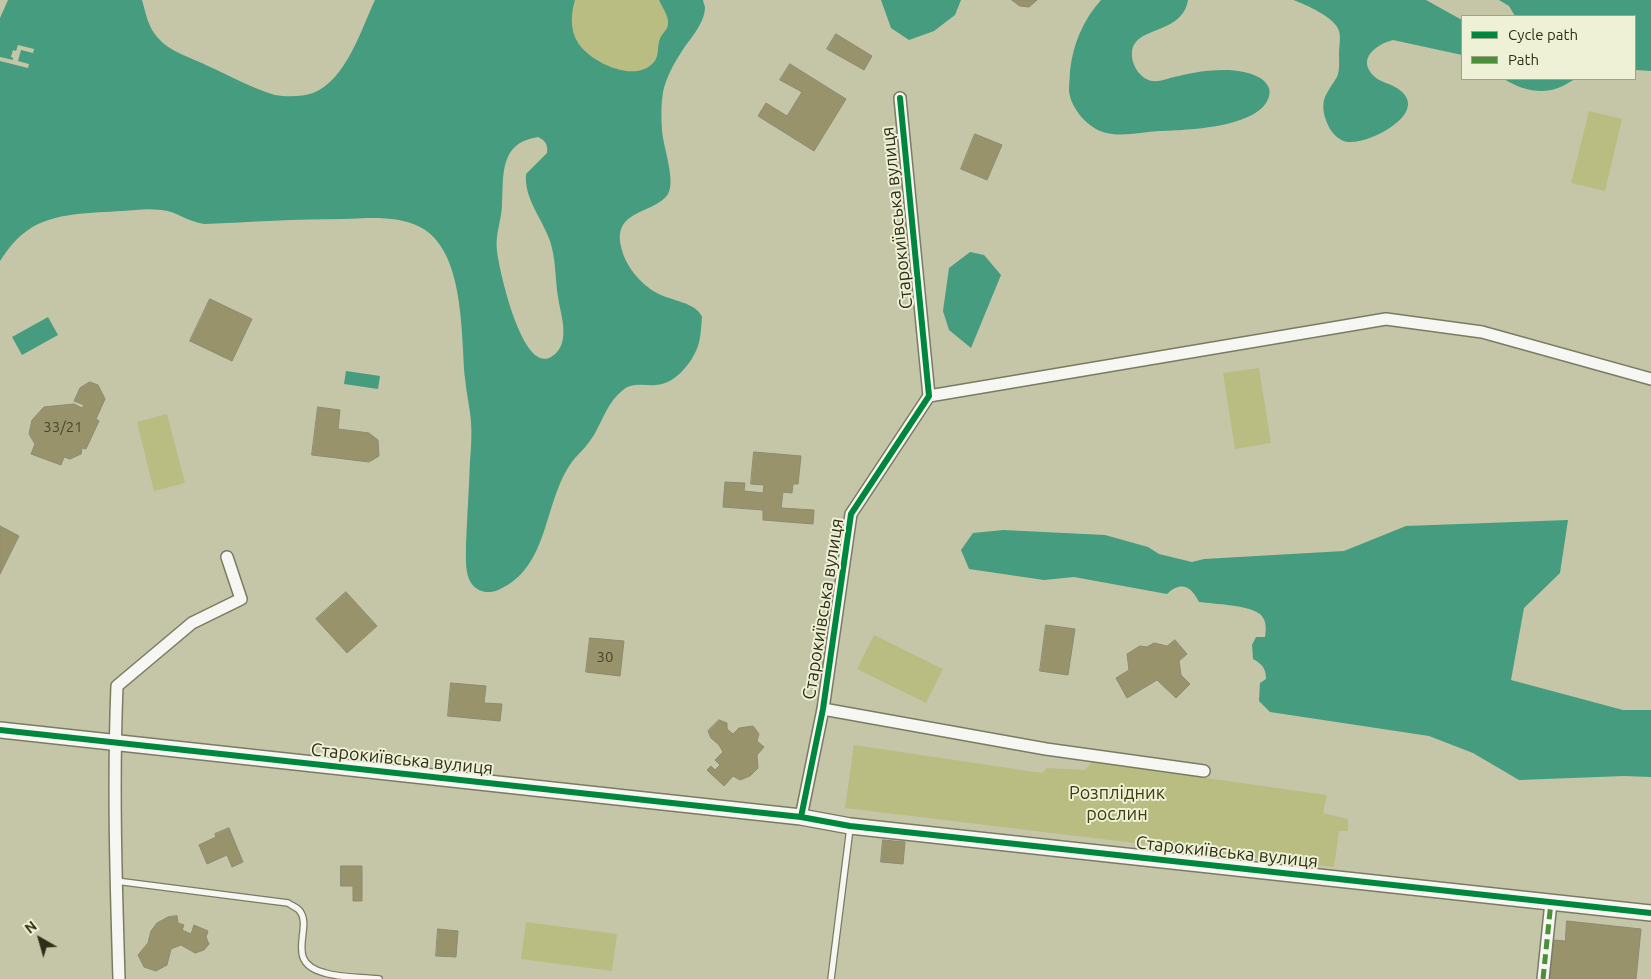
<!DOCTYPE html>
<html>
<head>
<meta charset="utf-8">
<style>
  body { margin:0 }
  #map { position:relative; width:1651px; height:979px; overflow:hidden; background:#c4c6a7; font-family:Ubuntu,sans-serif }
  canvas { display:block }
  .legend { position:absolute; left:1461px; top:15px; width:175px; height:65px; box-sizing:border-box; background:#eef1d5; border:1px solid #a1a389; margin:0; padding:6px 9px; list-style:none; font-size:15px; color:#2d2f18 }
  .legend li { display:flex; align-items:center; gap:10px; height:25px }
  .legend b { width:25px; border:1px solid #a1a389 }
  .north { position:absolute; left:15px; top:914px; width:50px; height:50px; -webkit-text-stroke:4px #eef1d5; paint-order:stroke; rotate:322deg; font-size:14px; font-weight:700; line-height:20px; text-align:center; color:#2d2f18 }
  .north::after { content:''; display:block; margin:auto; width:18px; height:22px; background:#2d2f18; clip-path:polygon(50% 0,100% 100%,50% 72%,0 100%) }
</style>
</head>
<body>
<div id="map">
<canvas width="1651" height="979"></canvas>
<ul class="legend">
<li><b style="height:6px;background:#00873e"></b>Cycle path</li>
<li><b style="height:6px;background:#4b9039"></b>Path</li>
</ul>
<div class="north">N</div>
</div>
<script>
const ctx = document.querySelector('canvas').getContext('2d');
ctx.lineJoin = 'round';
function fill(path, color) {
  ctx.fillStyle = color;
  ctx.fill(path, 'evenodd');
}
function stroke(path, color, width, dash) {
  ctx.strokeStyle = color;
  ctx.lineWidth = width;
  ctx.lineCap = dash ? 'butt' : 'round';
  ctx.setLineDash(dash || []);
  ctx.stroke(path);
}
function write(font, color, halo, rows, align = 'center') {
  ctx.font = font + ' Ubuntu,sans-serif';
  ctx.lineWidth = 4;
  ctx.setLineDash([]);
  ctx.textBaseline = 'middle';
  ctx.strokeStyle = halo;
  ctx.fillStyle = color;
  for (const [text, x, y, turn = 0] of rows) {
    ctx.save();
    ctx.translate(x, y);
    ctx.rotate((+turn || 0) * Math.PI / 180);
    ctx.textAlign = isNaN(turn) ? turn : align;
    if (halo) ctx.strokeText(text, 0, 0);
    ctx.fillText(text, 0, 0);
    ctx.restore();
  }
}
const green = new Path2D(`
  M575,0H659C663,9 671,19 667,28C665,33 660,37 659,42C656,50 659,56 653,63C634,84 588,61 577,41C570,29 571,13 575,0Z
  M1589,111L1622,119L1605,191L1571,183Z
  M1259,368L1271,443L1235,449L1223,373Z
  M167,414L185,483L154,491L137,422Z
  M874,635L943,669L926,703L857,669Z
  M854,745L1042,773L1047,768L1085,770L1092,762L1327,795L1323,813L1348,819V831H1339L1334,867L845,808Z
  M526,922L617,934L612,971L521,959Z`);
const water = new Path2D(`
  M8,0H142C146,14 148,27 158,38C170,52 192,58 208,66C230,76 252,88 275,95C286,97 302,97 313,93C346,80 361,30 375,0H575C571,13 570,29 577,41C588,61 634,84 653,63C659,57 657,50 659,42C660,36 664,33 667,28C671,19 663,9 659,0H703C703,1 705,7 705,7C705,23 690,39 682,51C674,63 666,78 663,92C661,104 661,118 662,130C663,147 676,180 668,194C655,214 613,209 621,246C624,264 640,284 657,293C671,301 696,302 702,317C701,327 701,337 698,346C692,363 675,384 656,385C645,386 633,382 623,390C608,402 603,419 594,435C589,443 582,451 575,458C542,498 552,567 498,590C487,595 474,591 469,579C465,569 466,556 466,545C467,517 469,489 470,461C471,448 472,435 471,422C470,407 466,392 465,378C461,335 465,250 420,227C397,215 368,218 343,219C297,219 251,222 204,224C188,222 176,211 161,210C148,208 135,210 122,211C92,213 54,212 28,230C16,238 8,249 0,261V18ZM538,137C546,141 548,145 547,153L526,174C524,199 542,218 550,241C556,259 555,278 558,297C560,311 565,324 563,338C562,346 558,353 551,357C522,374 499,269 497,251C495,235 501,222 502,206C504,177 498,143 538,137Z
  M881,0H961L955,15L934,31L909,40L891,28Z
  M1101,0H1188C1182,36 1133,25 1132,53C1131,65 1141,80 1153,81C1161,82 1171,77 1179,76C1203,70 1242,65 1263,80C1268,85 1271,89 1269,96C1261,128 1186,130 1160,131C1142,132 1124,137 1107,133C1089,130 1070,108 1069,90C1069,84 1070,77 1070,71C1073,44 1083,20 1101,0Z
  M1293,0H1426L1462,20V55L1393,40C1377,44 1355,59 1375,77C1380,82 1389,83 1395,87C1417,99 1408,116 1391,127C1380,135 1361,143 1348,142C1340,141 1334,135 1330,129C1324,118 1320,104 1327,93C1330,87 1334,82 1337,77C1340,70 1339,61 1339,54C1339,47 1341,38 1339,31C1336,18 1305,4 1293,0Z
  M1499,0H1651V71L1635,70V16H1515L1509,6Z
  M1504,79H1575C1569,82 1564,86 1558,88C1540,95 1520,89 1504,79Z
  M970,252L984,255L1001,275L971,348L949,330L943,311L949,268Z
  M48,317L58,335L22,355L12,337Z
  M346,371L380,376L378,389L344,384Z
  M1568,520L1560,573L1524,608L1511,680L1623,710H1651V777L1624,776L1519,780L1473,753L1429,736L1270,712L1259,701L1260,683L1266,679C1266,668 1262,664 1253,659L1252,645L1256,637H1265C1266,630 1267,621 1261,615C1251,605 1214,604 1199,602C1191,586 1181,581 1167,594L1074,577L1044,580L969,569L961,550L973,533L1003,530L1105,535L1148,547L1159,554L1192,562L1204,559L1344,551L1406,526Z`);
const pier = new Path2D(`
  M18,45L34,49L33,53L21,50L18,61L29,64L28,68L0,61V57L13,60V58L11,57L13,50L16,51Z`);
const building = new Path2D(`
  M1012,0H1037L1029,7L1020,6Z
  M836,34L872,56L864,70L827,49Z
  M790,64L846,99L814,151L758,116L766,103L787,116L802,92L780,80Z
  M975,134L1002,145L987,180L961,169Z
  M210,299L252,319L232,361L190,341Z
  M90,382L98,385L105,399L96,419L99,421L86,449L82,448L81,454L70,459L64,457L61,465L31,454L35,444L29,434L32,420L44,407L74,404L82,408L84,405L74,401L80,388Z
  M318,407L340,410L338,429L369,433L378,440L379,456L369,462L312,455Z
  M754,452L801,456L798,484H793L792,493L783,492L781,508L814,510L813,524L763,520V510L723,507L725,482L745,483L744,491L763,493L764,485L751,484Z
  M0,526L19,536L0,574Z
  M346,592L377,626L347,653L316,619Z
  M1046,625L1075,629L1068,675L1040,671Z
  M590,638L624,641L620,676L586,672Z
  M1175,640L1187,654L1179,661L1181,675L1190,684L1176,698L1157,680L1127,698L1116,678L1129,670L1127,654L1140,646L1147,647L1154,643L1167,646Z
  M451,683L486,686L484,703L502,704L500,721L448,716Z
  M719,720L727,723V729L733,734L739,728L753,726L759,734L757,741L764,747L757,755L758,768L750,776L740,780L733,776L724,786L707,770L711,766L715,770L720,765L715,760L723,752L719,745L711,738L708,731Z
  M229,828L243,862L232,867L227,855L207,864L199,845L216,837L215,834Z
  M883,840L905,842L903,864L881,862Z
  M341,866H362V901H353V886H341Z
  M177,916L178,923L184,925L182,930L191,934L194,925L208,931L206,937L209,944L204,950L195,953L181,945L171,949L167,965L156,971L144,967L138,955L148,943L151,931L157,923L168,917Z
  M1567,921L1641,929L1636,979H1549L1553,940L1565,941Z
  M438,929L458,931L456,957L436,956Z`);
const service = new Path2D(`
  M116,881L288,903C291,905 295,907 298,909C316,926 281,962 325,973C342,978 362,977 379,979
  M831,979L850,828`);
const minor = new Path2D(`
  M929,396L1386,319L1482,332L1651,379
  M823,709L1046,749L1204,771
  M801,817L823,709L851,514L929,396L900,98
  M119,979C116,881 113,784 117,686L192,623L241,599L227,557
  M1543,979L1551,902`);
const tertiary = new Path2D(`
  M0,730L801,817L850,826L1651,913`);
const quiet = new Path2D(`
  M1543,979L1551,902`);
const cycleway = new Path2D(`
  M0,730L801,817L850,826L1651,913
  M801,817L823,709L851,514L929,396L900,98`);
const numberNames = [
  ["33/21",63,427],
  ["30",605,657]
];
const streetNames = [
  ["Старокиївська вулиця",897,218,-96],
  ["Старокиївська вулиця",823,609,-81],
  ["Старокиївська вулиця",402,759,6],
  ["Старокиївська вулиця",1227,852,6]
];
const parkNames = [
  ["Розплідник",1117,793],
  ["рослин",1117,814]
];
fill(green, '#babd81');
fill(water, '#469c7f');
fill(pier, '#c4c6a7');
fill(building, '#99936b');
stroke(building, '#8c8a72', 1);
stroke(service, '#7a7b63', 8);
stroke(minor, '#7a7b63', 14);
stroke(tertiary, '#7a7b63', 18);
stroke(service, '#f6f6f2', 5.5);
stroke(minor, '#f6f6f2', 11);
stroke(tertiary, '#f6f6f2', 15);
stroke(quiet, '#4b9039', 5, [10, 5]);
stroke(cycleway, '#00873e', 6);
write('15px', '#48482d', null, numberNames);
write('18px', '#2d2f18', '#eef1d5', streetNames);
write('18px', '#3c3e10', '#eef1d5', parkNames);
</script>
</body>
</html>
